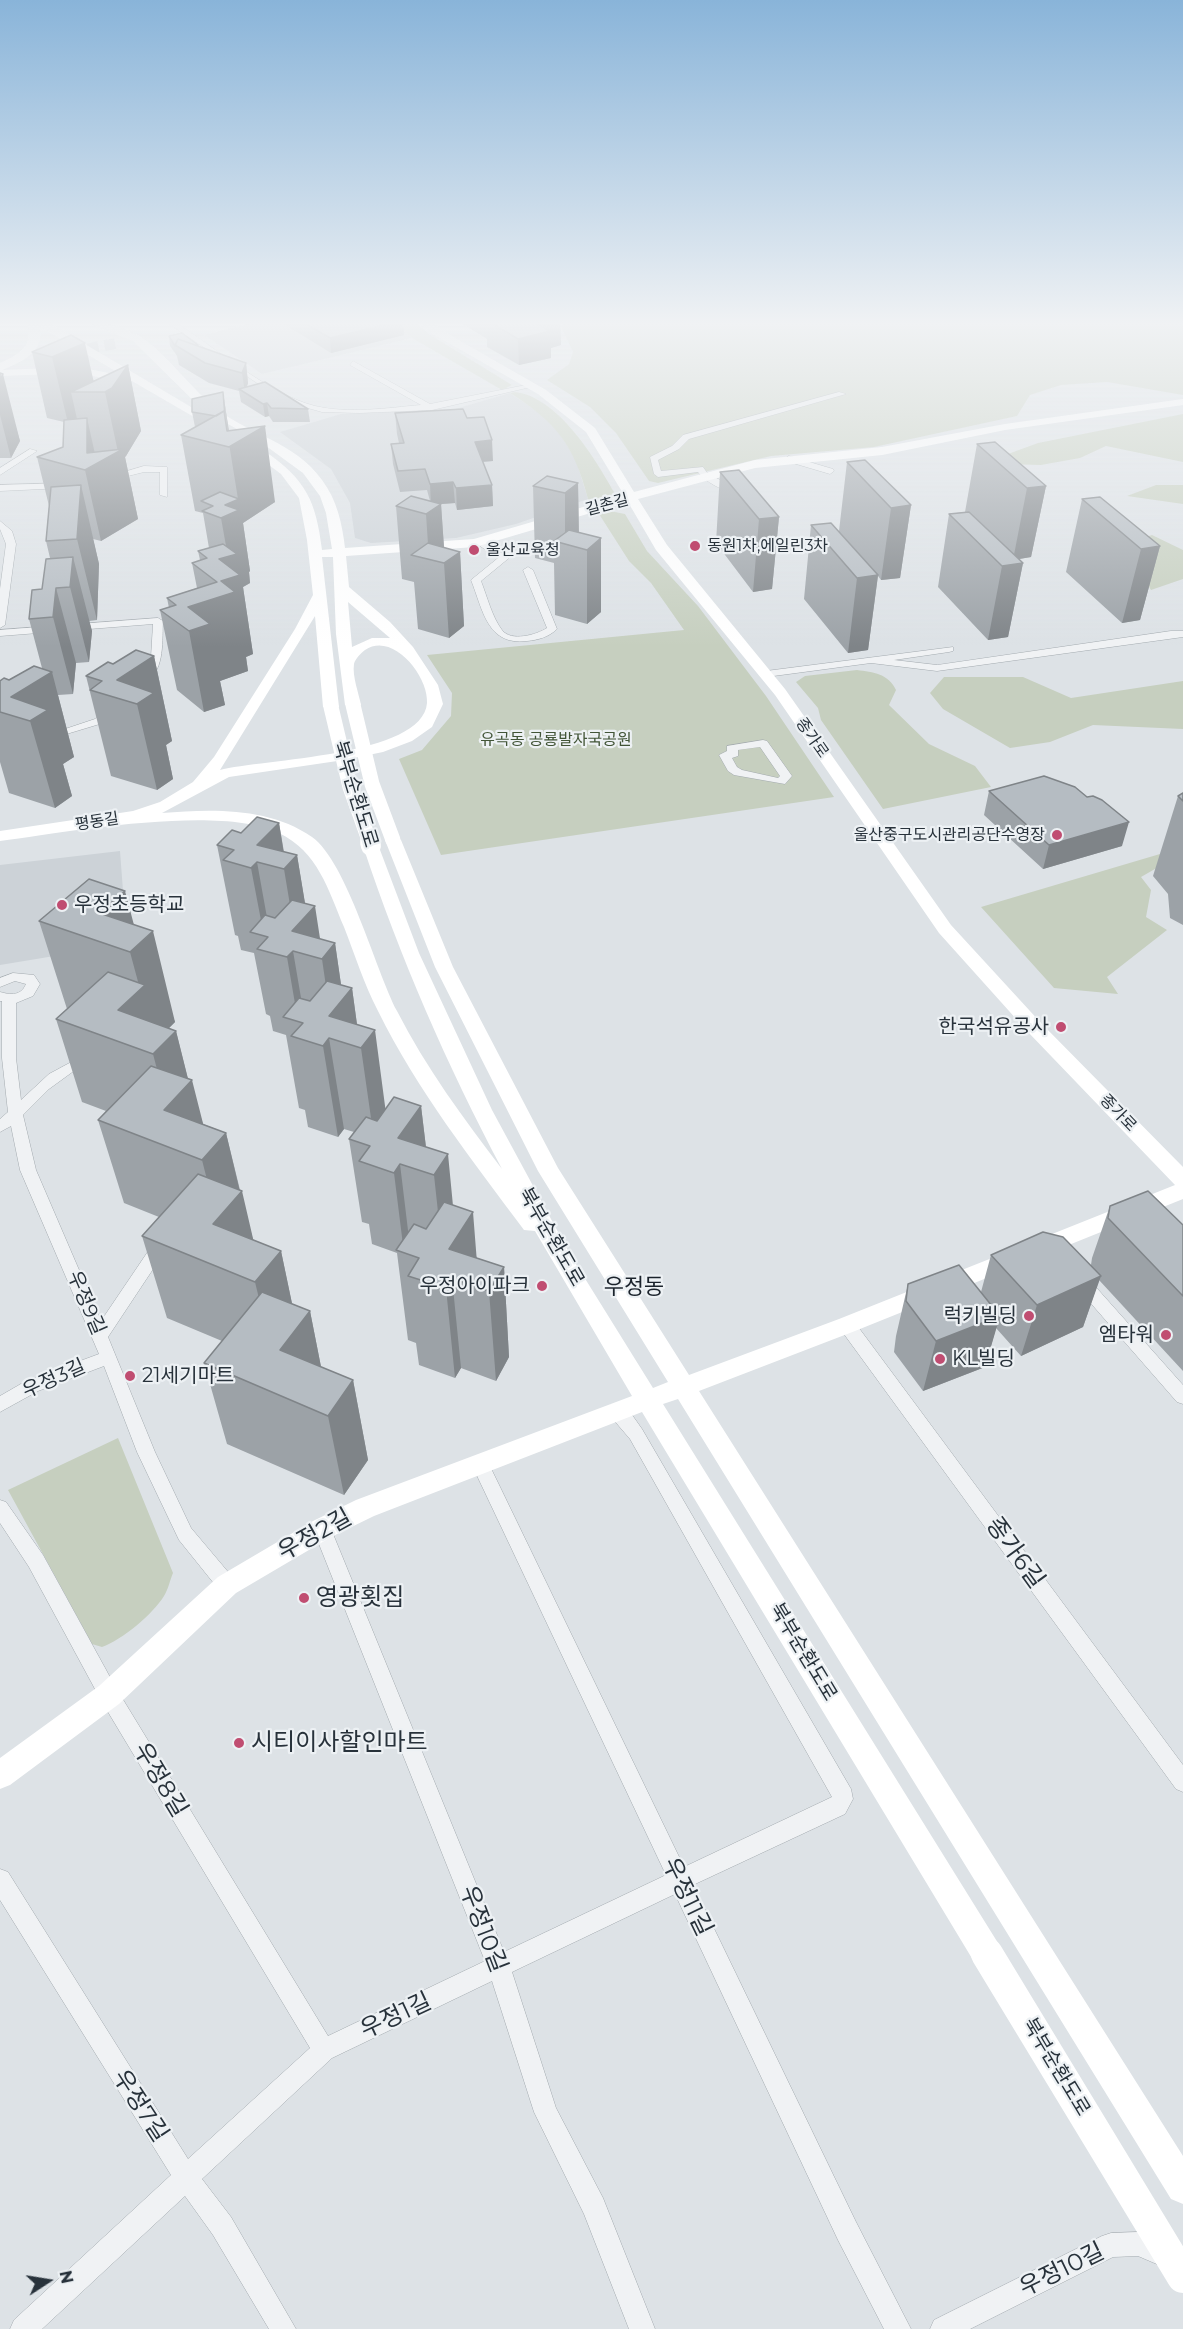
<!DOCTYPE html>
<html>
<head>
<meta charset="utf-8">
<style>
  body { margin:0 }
  #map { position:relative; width:1183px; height:2329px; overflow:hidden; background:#dde2e6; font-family:Montserrat,sans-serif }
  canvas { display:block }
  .north { position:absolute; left:18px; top:2251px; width:60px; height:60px; -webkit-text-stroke:4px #edf1f4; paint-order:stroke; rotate:78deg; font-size:16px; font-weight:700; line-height:24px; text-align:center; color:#28323b }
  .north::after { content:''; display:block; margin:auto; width:21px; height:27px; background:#28323b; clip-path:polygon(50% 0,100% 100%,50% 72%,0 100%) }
</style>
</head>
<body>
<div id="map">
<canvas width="1183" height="2329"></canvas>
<div class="north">N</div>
</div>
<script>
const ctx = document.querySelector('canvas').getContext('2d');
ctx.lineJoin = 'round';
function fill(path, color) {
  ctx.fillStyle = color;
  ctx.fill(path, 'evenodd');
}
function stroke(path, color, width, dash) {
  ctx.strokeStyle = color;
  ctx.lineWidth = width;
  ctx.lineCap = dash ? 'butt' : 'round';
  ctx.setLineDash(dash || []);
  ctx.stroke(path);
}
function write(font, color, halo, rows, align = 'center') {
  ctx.font = font + ' Montserrat,"Noto Sans KR",sans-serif';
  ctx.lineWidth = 4.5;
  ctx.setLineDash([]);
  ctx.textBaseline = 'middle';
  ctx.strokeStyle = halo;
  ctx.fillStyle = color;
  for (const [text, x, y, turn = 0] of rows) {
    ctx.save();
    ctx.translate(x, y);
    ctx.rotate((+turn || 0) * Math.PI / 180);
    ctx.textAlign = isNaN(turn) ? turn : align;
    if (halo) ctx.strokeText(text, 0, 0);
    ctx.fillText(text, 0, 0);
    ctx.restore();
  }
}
const built = new Path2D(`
  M260,321H391L412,338L262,374L204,335Z
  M510,393L544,416L561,435L576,460L588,499L516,524L456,538L371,543L355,538L350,503L331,469L280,432L341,414L455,409Z
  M120,851L127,944L0,965V865Z`);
const green = new Path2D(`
  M391,321H414L429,334L512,385L502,390L412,338Z
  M562,321H1183V395L1107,382L1061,385L1030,395L1017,416L874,447L771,456L658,483L649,481L616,433L590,407L547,380L569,364L573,352L562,329Z
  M515,392C558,397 595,458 614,492L612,496L590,501L588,499C574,445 557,423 510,393Z
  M1183,414V462L1106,446L1080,458L1041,465L1003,464L1008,454L1038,443Z
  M1156,485H1183V504L1127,496Z
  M610,511L625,514L647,551L698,606L766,696L834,797L441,855L399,759L422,750L451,716L452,693L427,655L684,630L651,583L629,561L599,514Z
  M1152,535L1183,550V579L1151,590L1142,575L1117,546Z
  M857,670C873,672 889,674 896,690L889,705L929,744L975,766L991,787L883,809L821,720L818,708L796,682L805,676Z
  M944,677H1023L1071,698L1183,681V729L1093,725L1050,742L1010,748L943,709L930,693Z
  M1160,854L1174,858L1141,877L1151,890L1146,917L1167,930L1107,977L1118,994L1054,988L981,907Z
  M118,1438L173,1573C170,1580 168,1590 164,1596C153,1614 122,1640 102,1647L92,1644L8,1490Z`);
const secondaryTunnel = new Path2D(`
  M71,352L118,343`);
const street = new Path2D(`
  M165,321H174C214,347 270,395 315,406C348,414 387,408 421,405L350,365L353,361L430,404L531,384L535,386L432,410L359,413L322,412L297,405L263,387Z
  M839,392L846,394L689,439L679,449L658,460L661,471L703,467L708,474L737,488V492C725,493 704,481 698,472L658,477L654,474L650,457L672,446L683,435Z
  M30,449L37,451L0,475V468Z
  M789,456L833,469L834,471L830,474L786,461L785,459Z
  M144,466L167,467V497L160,495V472H144L108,481L104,478Z
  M67,483L68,485L64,488L0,491V485Z
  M0,521L12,531L16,544L5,625L0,628V589L6,544L0,529Z
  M480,539L509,558L481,581C487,596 492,617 502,630C511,642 536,635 547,628L523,570L528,567L533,570L557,629C549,637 538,640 527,641C487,646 483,610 471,580L498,558L477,544V540Z
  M158,618L163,621C162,637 165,672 147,679L142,676L151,657L153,624L0,636V630Z
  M1171,631H1183V637L937,671L871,663L766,677L761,674L766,671L953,647V651L949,652L894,660L937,665Z
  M113,707L118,710L103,723L50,739L44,736L95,719Z
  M763,740L767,741L792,776L785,784L734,775L728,771L719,755L727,751V746ZM760,747L780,776L778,778L742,770L737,767L732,758L738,756V750Z
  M13,973L34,975L40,984L33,996L16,1003V1058L21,1100L49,1074L75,1060L82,1065L49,1089L23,1115L36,1170L101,1321L151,1247H163L165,1251L108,1337L155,1452L191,1528L234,1579L236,1585L234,1591L227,1594L220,1591L179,1540L137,1452L104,1366L38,1391L0,1412V1396L26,1381L99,1354L20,1170L11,1126L0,1132V1119L8,1112L2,1058V1001H0V992C11,995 21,996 26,984L15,981L0,987V978Z
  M1080,1274L1086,1276L1183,1385V1404L1177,1402L1074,1284L1072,1280L1074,1276Z
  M847,1318L853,1320L1183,1765V1792L1176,1789L841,1330L839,1325L841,1320Z
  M615,1404L630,1412L642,1429L851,1789L853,1799L845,1814L693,1885L856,2222L911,2329H884L838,2240L675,1894L512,1972L556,2108L603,2198L655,2329H629L584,2214L534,2112L492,1981L332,2058L202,2179L231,2217L296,2329H269L213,2235L185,2196L42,2329H10L14,2320L171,2175L0,1900V1869L8,1872L188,2159L310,2048L102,1702L29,1567L0,1523V1500L6,1502L43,1555L116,1688L328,2036L485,1961L313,1529L316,1523L322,1521L328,1523L331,1529L504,1952L666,1875L471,1463L474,1458L480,1455L486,1458L684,1867L832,1797L630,1439L606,1411L609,1406Z
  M1138,2232L1175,2247L1178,2256L1175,2265L1166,2268L1138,2256L1113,2257L970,2329H930L934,2320L1102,2236L1111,2233Z`);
const secondary = new Path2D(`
  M27,321H46L223,426L213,428L132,381L127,383L78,373L0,376V363C21,354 34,345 27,321ZM39,326L124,376L78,367L2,370C22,362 46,351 39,326Z
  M84,321C102,321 125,327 141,337C166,353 192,390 217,409C250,435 295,442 322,480C337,500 342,523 345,548L474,539L624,495L586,432L538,394L433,334L419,321H431L441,330L546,390L595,428L634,492L755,460L882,447L1005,424L1183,399V405L1005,430L882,455L755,468L638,499L667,545L785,689L951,925L1041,1023L1183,1167V1199L855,1331L699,1391L1183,2156V2204L1171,2199L678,1399L663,1404L998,1943L1003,1954L998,1965L987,1970L976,1965L642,1412L374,1516L331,1537L236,1593L119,1704L10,1785L0,1789V1758L99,1686L218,1577L313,1521L356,1500L632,1396L535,1231L524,1230C472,1160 417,1090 378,1011C364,984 355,955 344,927C328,889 318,852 279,833C220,804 67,832 0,841V831L133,811L160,802L193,782L214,757L295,629L313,595L307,540L299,498L281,474L242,445V441C251,439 259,447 266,452C306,480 316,501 322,550L332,549L326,513L320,496L303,473L262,443L203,410L133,341ZM628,502L656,550L775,695L939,933L1027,1031L1175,1185L839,1319L689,1375L558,1168L453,967L401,840L393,835L387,836L385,840L435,967L538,1171L668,1382L653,1388L571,1256L492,1110L419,953L377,842L371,841L363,846C400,958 447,1065 502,1169C464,1119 426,1068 397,1011C375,969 347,862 312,837C269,807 212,809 162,813L229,777L344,760L383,752L412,741L432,727L443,704L438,685L413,647L390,622L349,587L346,556L475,547ZM322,557H333L336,634L345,705L353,710L361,705C359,694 352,676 354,664C355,659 361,653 365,650C393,631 429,677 427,703C423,757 261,759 220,770L315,616L323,707L331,712L339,707ZM348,602L390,638H372L352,647Z`);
const secondaryBridgeFar2 = new Path2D(`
  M353,705L372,784L393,840
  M331,707L350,787L370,843`);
const secondaryBridgeFar1 = new Path2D(`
  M370,842L371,846`);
const secondaryBridge = new Path2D(`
  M987,1954L1183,2277`);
const wall = new Path2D(`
  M279,321H403L404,335L331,353Z
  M458,321H560L561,345L551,348V358L519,365L487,347V339Z
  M71,335L94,381L128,365L141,431L126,456L125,457L138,519L101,541L93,539L99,564L97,620L89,621L92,631L89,662L76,663L73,694L58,695L74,757L63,764L72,796L55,808L9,793L0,762V681L9,680L42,668L29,619L42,589L50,558L46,541L49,506L37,457L63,447L64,422L47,418L32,352Z
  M169,336L198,345L199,347L246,363L248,383L247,386L308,409L310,422H273L269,416L265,417L241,402L239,391L209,383L179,365L177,356L170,346Z
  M0,373L20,441L11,458H0Z
  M223,392L229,431L275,502L243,523L250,571L249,572L250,583L243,587L253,654L246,657L248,671L220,681L225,705L204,712L177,690L160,610L169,608L167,598L197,588L192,563L200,560L198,551L209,548L203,513L195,511L181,435L195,427L192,412Z
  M395,413L467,418L493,461L483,462L492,485L493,506L457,510L455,503L441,504L444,548L460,552L464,626L449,638L418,629L414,582L402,579L396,506L430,501L427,490L400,492L393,464L391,444L399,443L397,434Z
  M977,444L1046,486L1031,557L1019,559L1023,563L1008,637L988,640L938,587L949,514L965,512Z
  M847,462L911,505L900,578L881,580L878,576L868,650L848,653L804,599L811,525L839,531Z
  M720,472L779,517L772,589L753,592L716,543Z
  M578,483L579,533L601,538V612L587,624L555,615L554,563L535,558L533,486Z
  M1082,499L1160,546L1140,620L1122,623L1066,572Z
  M154,656L172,741L166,745L173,779L157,790L111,776L86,676L113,664Z
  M989,791L1087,797L1122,846L1043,869L984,815Z
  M1183,793V925L1170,918L1168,894L1153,876L1178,796Z
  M279,823L284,852L297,855L305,904L320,939L335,943L341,985L352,988L357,1024L385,1109L421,1106L426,1147L477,1258L504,1267L509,1357L496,1381L461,1368L455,1378L419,1365L416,1343L408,1340L397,1253L372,1244L369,1224L362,1222L349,1139L354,1132L344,1129L338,1137L308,1127L305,1110L299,1108L286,1035L273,1031L270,1016L266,1014L254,953L241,950L238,936L235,935L217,845L241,833Z
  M39,921L134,925L175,1022L169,1028L176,1031L188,1079L203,1124L226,1133L240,1190L253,1240L281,1251L292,1304L310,1311L321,1367L353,1380L368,1460L344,1495L227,1444L204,1363L222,1341L167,1318L142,1236L159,1217L124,1203L98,1120L106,1111L82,1102L56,1019L67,1009Z
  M1110,1206L1183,1225V1371L1099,1280L1083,1327L1021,1356L996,1328L985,1367L923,1391L894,1352L896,1336L908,1284L981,1292L991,1255L1091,1265L1092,1258Z`);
const shadedWall = new Path2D(`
  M400,321H403L404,335L331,353L330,338Z
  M530,321H560L561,345L551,348V358L519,365L518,339Z
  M85,343L96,392H71L77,419L68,423L52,357Z
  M246,363L248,383L245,393L242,373Z
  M128,365L141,431L126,456L125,457L138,519L101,541L85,470L87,453V418L97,463L118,452L105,392Z
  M3,374L20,441L11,458L0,415V380Z
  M223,392L231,446L265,426L275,502L243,523L250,571L249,572L250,583L243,587L253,654L246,657L248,671L220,681L225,705L204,712L189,631L188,607L224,595L219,559L228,557L221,518L225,505L238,499L227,431L224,411L230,446Z
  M267,403L269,416L265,417L263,404Z
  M492,440L493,461L476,462L475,442Z
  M453,482L455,503L441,504L445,562L460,552L464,626L449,638L444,563L429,559L426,514L431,505L430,484Z
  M578,483L579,547L565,544V493Z
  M81,485L99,564L97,620L77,539Z
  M492,485L493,506L457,510L456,488Z
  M1046,486L1031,557L1013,560L1027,488Z
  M911,505L900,578L881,580L891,508Z
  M779,517L772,589L753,592L759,519Z
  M601,538V612L587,624V550Z
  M1160,546L1140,620L1122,623L1141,549Z
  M73,557L92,631L89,662L70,587Z
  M1023,563L1008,637L988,640L1002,566Z
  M878,575L868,650L848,653L857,578Z
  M56,588L76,663L73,694L53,617Z
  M154,656L172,741L166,745L173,779L157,790L137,704L117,680Z
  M52,672L74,757L63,764L72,796L55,808L30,721L11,697Z
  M1129,822L1122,846L1043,869L1049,845Z
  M279,823L286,867L297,855L307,915L315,906L323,958L335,943L343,998L352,988L360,1047L329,1016L330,1014L322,959L292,931L294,929L284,869L257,845Z
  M257,862L273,951L268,937L264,936L251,868Z
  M125,891L139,944L153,931L175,1022L159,1038L176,1031L189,1083L192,1080L210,1151L226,1133L240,1192L242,1191L261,1273L213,1224L217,1219L202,1160L164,1110L167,1107L153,1054L118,1010L140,989L130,952L99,913Z
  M293,951L307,1033L303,1023L298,1021L287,957Z
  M375,1030L387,1121L374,1139L361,1048Z
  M329,1038L344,1129L338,1137L323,1046Z
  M421,1106L429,1173L398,1138Z
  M448,1154L456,1237L443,1258L434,1175Z
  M400,1164L410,1247L404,1253L394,1173Z
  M473,1212L479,1288L452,1278L461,1368L455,1378L446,1288L449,1249Z
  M281,1251L297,1327L310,1311L326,1392L275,1364L255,1282Z
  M504,1267L509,1357L496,1381L489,1291Z
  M1101,1276L1083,1327L1021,1356L1037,1305Z
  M1000,1316L985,1367L923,1391L936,1341Z
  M353,1380L368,1460L344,1495L328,1416Z`);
const building = new Path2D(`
  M301,321H400L330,338Z
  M488,321H550L538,324L550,331L518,339Z
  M182,333L198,345H195L178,339L175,346L169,336Z
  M71,335L85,343L52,357L32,352Z
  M178,339L246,363L242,373L205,363L175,345Z
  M128,365L112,388L105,392H71Z
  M0,373L3,374L0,380Z
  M265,382L308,409L271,408L267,403L263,404L239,389Z
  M223,392L225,417L224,411L216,416L192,412V399Z
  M463,409L467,418L484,417L492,440L475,442L492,485L456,488L453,482L430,484L425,469L398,471L391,444L404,443L395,413Z
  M224,411L227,431L265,426L229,447L181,435Z
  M87,418V453L123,449L85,470L37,457L63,447L64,420Z
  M995,442L1046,486L1027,488L977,444Z
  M865,460L911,505L891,508L847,462Z
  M739,470L779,517L759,519L720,472Z
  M547,476L578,483L565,493L533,486Z
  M81,485L77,539L46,541L51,487Z
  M220,492L239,499L225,505L239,510L221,518L202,511L213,506L201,501Z
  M411,496L441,504L426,514L396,506Z
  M1100,497L1160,546L1141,549L1082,499Z
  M969,512L1023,563L1002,566L949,514Z
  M831,523L878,575L857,578L811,525Z
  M569,530L601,538L587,550L554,541Z
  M428,543L460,552L444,563L411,555Z
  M223,544L237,554L219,559L240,575L221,581L235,592L188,607L210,624L189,631L160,610L176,605L167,598L217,582L192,563L207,558L198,551Z
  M73,557L70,587L56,588L53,617L29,619L32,590L42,589L46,559Z
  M136,650L154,656L117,680L154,693L137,704L90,690L102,681L86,676L108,662L113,664Z
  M34,666L52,672L11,697L48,710L30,721L0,712V681L4,678L9,680Z
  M1044,776L1075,787L1087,797L1093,796L1102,800L1129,822L1049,845L989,791Z
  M1183,793V801L1178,796Z
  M257,817L279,823L257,845L297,855L284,869L257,862L251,868L223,860L234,850L217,845L232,830L241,833Z
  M89,879L125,891L99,913L153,931L130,952L39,921Z
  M292,900L315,906L292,931L335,943L322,959L293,951L287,957L257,949L268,937L250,932L265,915L275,918Z
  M108,972L145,985L118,1010L176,1031L153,1054L56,1019Z
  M327,981L352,988L329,1016L375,1030L361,1048L329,1038L323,1046L291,1036L303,1023L283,1017L299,998L310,1001Z
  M151,1066L192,1080L164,1110L226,1133L202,1160L98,1120Z
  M394,1097L421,1106L398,1138L448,1154L434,1175L400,1164L394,1173L359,1161L370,1146L349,1139L366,1117L377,1121Z
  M198,1174L242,1191L213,1224L281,1251L255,1282L142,1236Z
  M1148,1191L1183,1225V1296L1108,1218L1110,1206Z
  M444,1202L473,1212L449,1249L504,1267L489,1291L452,1278L446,1288L408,1276L419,1258L396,1250L414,1224L426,1229Z
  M1043,1232L1063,1237L1101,1276L1037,1305L991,1255Z
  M959,1265L1000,1316L936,1341L906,1301L908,1284Z
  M262,1292L310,1311L280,1350L353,1380L328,1416L204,1363Z`);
const markers = [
  [695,546,6,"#c04d71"],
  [474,550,6,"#c04d71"],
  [1057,835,6,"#c04d71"],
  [62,905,6,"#c04d71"],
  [1061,1027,6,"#c04d71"],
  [542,1286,6,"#c04d71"],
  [1029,1316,6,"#c04d71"],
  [1166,1335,6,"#c04d71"],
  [940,1359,6,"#c04d71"],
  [130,1376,6,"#c04d71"],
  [304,1598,6,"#c04d71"],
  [239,1743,6,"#c04d71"]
];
const farStreetnames = [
  ["길촌길",607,505,-15],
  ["종가로",812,738,55],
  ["평동길",97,822,-9],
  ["종가로",1118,1113,46]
];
const farPoinames = [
  ["동원1차,에일린3차",707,546],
  ["울산교육청",486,550],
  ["울산중구도시관리공단수영장",1045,835,"right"]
];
const farParknames = [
  ["유곡동 공룡발자국공원",556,740]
];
const streetNames = [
  ["북부순환도로",355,794,73],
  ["북부순환도로",551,1237,60],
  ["우정9길",86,1303,67],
  ["우정3길",54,1379,-24],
  ["북부순환도로",803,1652,59],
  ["북부순환도로",1056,2067,59]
];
const poiNames = [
  ["우정초등학교",74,905,"left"],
  ["한국석유공사",1049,1027],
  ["우정아이파크",530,1286],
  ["럭키빌딩",1017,1316],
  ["엠타워",1154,1335],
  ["KL빌딩",952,1359,"left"],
  ["21세기마트",142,1376,"left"]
];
const quarterNames = [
  ["우정동",634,1288]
];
const nearStreetnames = [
  ["우정2길",315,1535,-29],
  ["종가6길",1015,1553,54],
  ["우정8길",160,1780,59],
  ["우정11길",687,1897,64],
  ["우정10길",483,1929,69],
  ["우정1길",396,2016,-25],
  ["우정7길",140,2106,57],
  ["우정10길",1062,2270,-26]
];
const nearPoinames = [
  ["영광횟집",316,1598],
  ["시티이사할인마트",251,1743]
];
fill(built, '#ccd2d7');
fill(green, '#c6cfbf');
stroke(secondaryTunnel, '#b9bfc4', 11, [11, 6]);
stroke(street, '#a3aaaf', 1);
fill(street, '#f0f2f4');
fill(secondary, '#fff');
stroke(secondaryBridgeFar2, '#fff', 15);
stroke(secondaryBridgeFar1, '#fff', 20);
stroke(secondaryBridge, '#fff', 32);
fill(wall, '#9ca2a7');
fill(shadedWall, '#7f8488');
fill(building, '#b5bcc2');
stroke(building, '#7f8488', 1.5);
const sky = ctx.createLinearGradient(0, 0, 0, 647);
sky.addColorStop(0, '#89b4d9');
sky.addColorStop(0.5, '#f0f2f4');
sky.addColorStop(1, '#f0f2f400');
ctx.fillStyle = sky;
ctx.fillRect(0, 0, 1183, 647);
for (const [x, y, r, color] of markers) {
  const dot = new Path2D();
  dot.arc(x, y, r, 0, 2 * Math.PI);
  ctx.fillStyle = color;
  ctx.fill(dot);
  stroke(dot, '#edf1f4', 2);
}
write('16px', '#28323b', '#edf1f4', farStreetnames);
write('16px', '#28323b', '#edf1f4', farPoinames, 'left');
write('16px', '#425537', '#edf1f4', farParknames);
write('20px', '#28323b', '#edf1f4', streetNames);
write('20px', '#28323b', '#edf1f4', poiNames, 'right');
write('22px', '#1b232c', '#edf1f4', quarterNames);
write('24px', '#28323b', '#edf1f4', nearStreetnames);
write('24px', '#28323b', '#edf1f4', nearPoinames, 'left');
</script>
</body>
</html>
